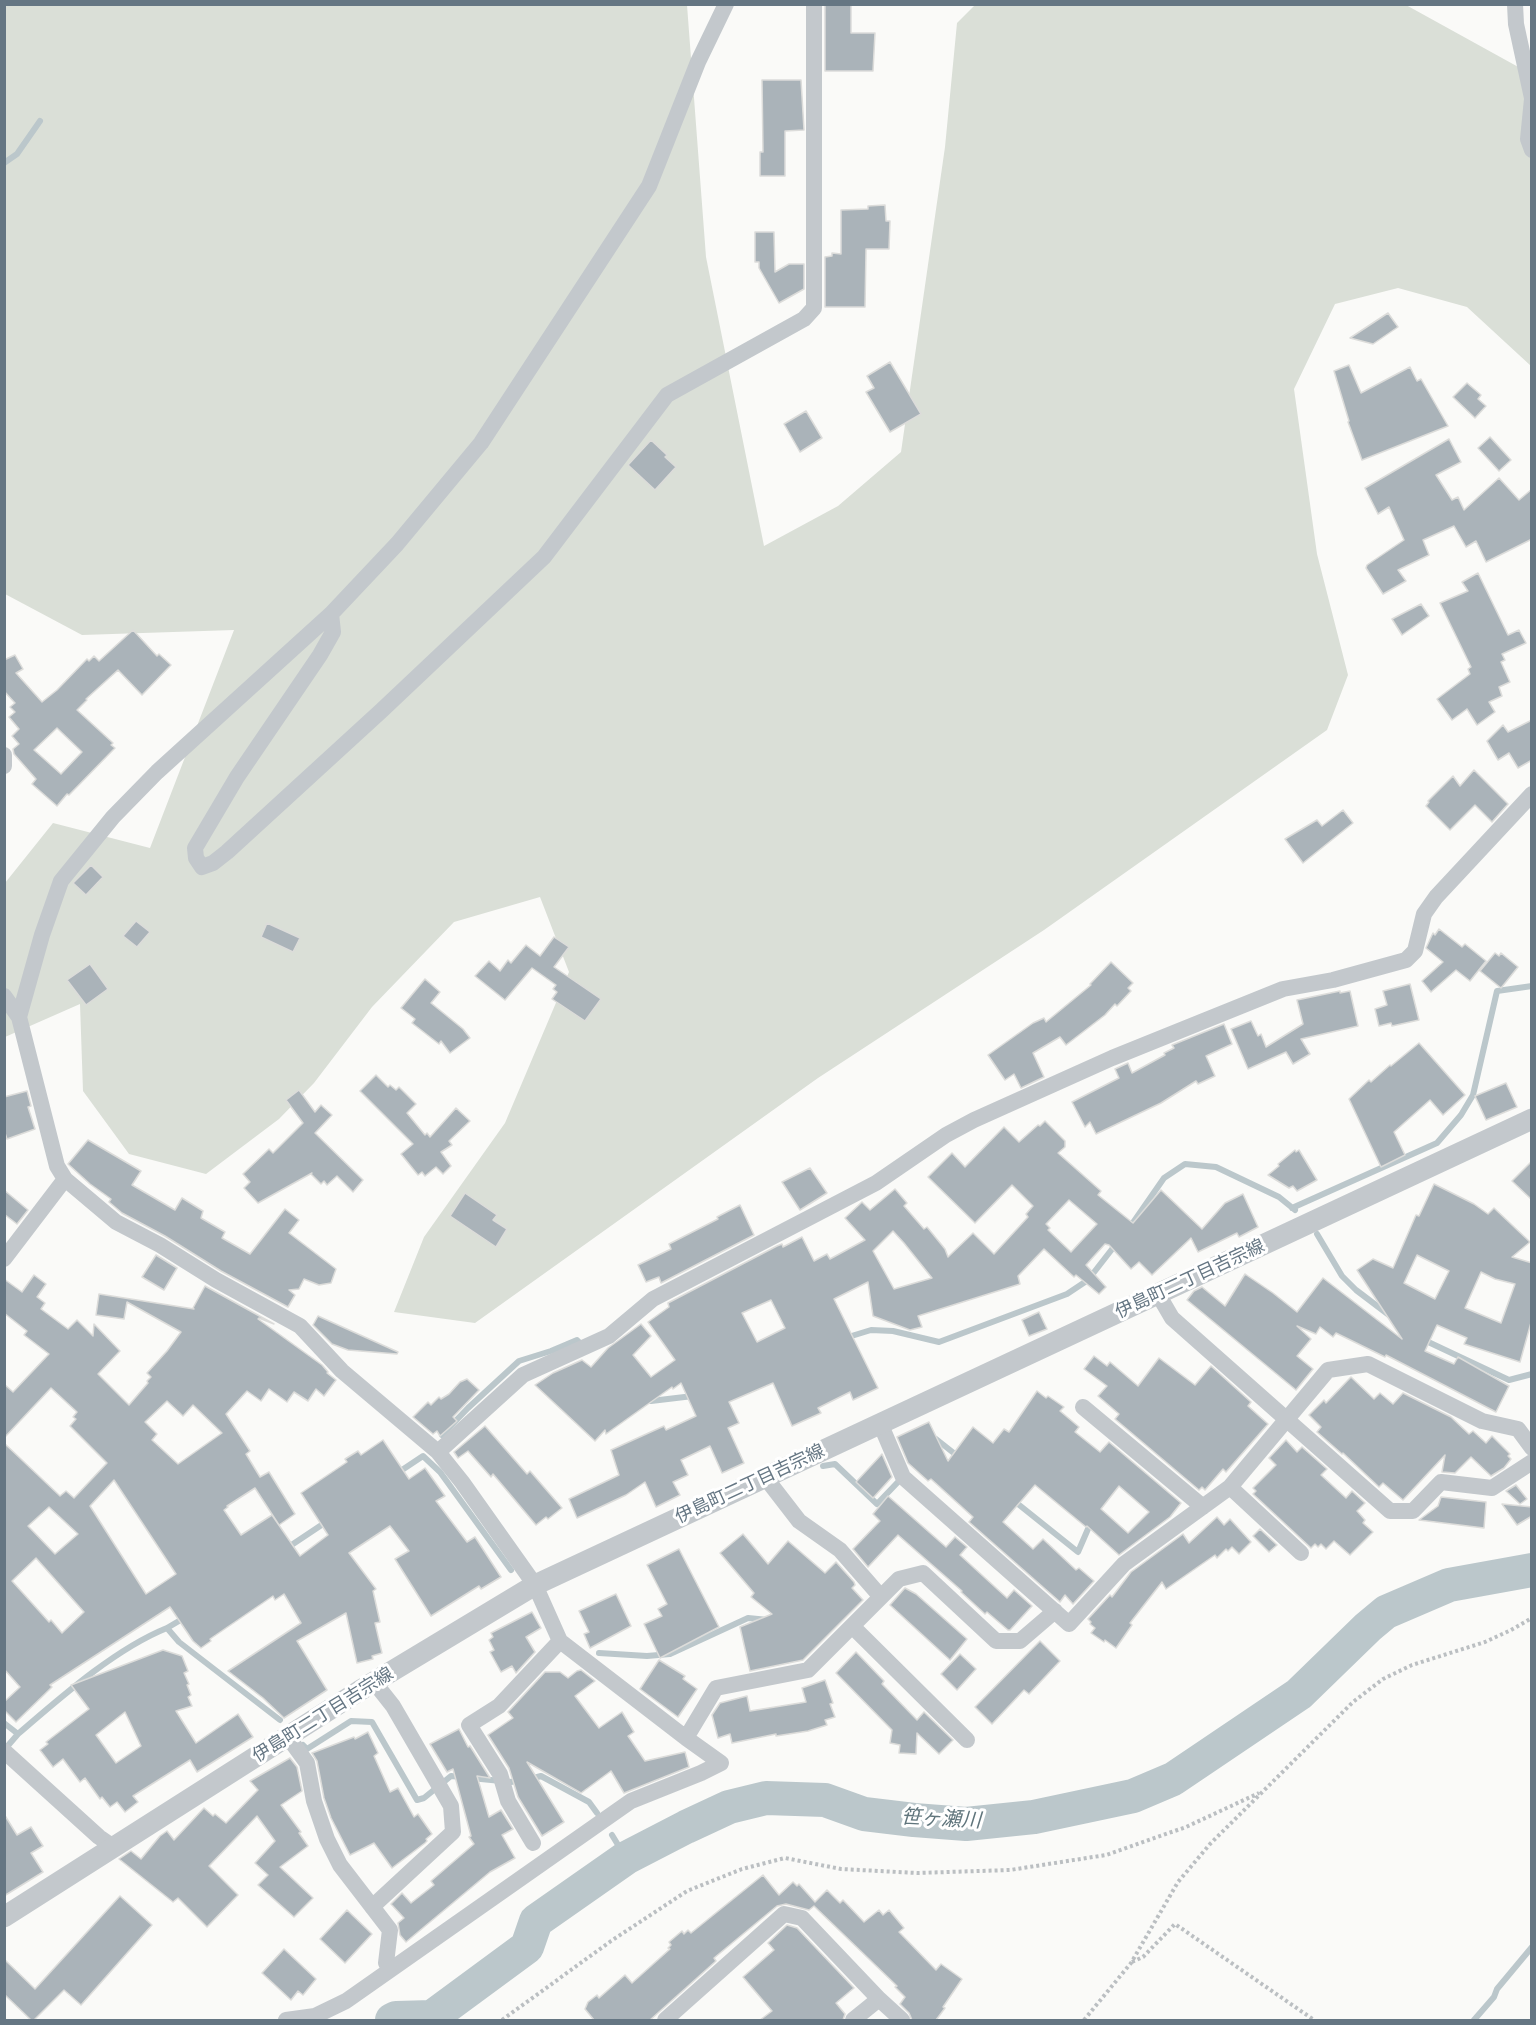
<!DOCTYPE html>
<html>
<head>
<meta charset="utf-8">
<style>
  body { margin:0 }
  #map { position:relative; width:1536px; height:2025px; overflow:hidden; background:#fafaf8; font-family:Inter,sans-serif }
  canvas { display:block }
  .frame { position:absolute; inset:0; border:6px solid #657683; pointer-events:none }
</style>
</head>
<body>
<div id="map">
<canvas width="1536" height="2025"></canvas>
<div class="frame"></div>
</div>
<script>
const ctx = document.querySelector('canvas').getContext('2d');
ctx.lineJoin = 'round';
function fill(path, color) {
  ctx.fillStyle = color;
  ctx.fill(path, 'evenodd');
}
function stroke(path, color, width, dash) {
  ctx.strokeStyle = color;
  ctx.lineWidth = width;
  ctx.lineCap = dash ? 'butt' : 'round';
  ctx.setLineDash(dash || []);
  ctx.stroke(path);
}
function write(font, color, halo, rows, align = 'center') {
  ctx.font = font + ' Inter,"Noto Sans JP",sans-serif';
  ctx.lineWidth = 6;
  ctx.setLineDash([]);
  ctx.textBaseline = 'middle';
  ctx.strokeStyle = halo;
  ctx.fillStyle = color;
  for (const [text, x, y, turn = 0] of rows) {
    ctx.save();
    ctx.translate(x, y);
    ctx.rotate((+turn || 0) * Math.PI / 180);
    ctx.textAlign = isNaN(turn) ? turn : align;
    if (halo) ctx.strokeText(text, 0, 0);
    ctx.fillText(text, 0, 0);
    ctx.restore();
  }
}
const green = new Path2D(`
  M5,5H687L706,257L764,546L838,506L901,452L945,147L957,23L975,5H1406L1531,74V366L1467,307L1398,288L1335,304L1294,389L1317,554L1348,675L1327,730L1044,930L818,1078L475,1323L394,1312L424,1237L505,1123L569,972L540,897L454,922L372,1007L314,1083L279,1119L206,1174L129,1154L83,1091L80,1004L5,1037V883L53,823L150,848L234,630L82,635L5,594Z`);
const stream = new Path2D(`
  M4,163L17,154L40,121
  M1292,1208L1437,1143L1461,1115L1473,1095L1497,991L1532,986
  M1130,1227L1164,1178L1185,1164L1216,1167L1279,1197L1295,1210
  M1317,1234L1342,1276L1356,1290L1389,1315
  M845,1338L871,1330L893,1331L939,1342L1067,1294L1088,1280L1116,1244
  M1424,1340L1509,1380L1532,1374
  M647,1399L651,1401L693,1396
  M442,1435L468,1408L519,1361L551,1351L577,1340L580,1343
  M933,1442L936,1439L960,1458
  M823,1466L835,1464L877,1504L898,1482
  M396,1474L423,1456L440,1472L511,1570
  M1013,1500L1078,1552L1091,1522
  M287,1548L326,1522
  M167,1628L184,1618
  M599,1653L647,1656L670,1654L748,1618L768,1620
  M4,1723L18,1734C61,1697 115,1649 167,1628L179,1642L280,1720
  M303,1745L307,1749L351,1721L372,1722L417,1800L424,1798L451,1776L511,1782L520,1780
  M5,1749L18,1734
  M530,1779L541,1776L589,1802L597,1813
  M612,1835L626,1858
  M1474,2020L1494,1997L1497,1989L1532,1947`);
const river = new Path2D(`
  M392,2020L396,2018L432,2017L527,1947L536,1921L626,1858L686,1827L729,1807L766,1798L825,1800L864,1814L914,1820L966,1824L1034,1817L1133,1796L1173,1779L1299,1694L1368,1627L1386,1612L1449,1585L1532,1570`);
const building = new Path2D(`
  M825,4H851V33H875L873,71H825Z
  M762,80H801L804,130L785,131V176H760V152H763Z
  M885,205L886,221H890L889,249H866L865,307H825V257L832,256V253L841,254V210L868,209V206Z
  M755,232H774L775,272L789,264H804V289L779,303L759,268V262H755Z
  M1388,313L1398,327L1373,344L1350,338Z
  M890,362L921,414L890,432L866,392L874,388L867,376Z
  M1349,365L1361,393L1410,367L1417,381L1421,379L1448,426L1362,460L1348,422L1349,421L1334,371Z
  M1467,383L1481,395L1478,399L1486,406L1475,418L1453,397Z
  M806,411L822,438L800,452L784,424Z
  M1490,437L1511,460L1499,471L1478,448Z
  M1449,439L1461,462L1436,475L1452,500L1458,497L1464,510L1499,478L1519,500L1532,489V539L1486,562L1476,541L1466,547L1454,526L1423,540L1429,555L1398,570L1406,581L1383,594L1366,568L1367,565L1404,540L1389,507L1378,514L1365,488Z
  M651,440L667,455L665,457L676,467L655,490L628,465Z
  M1478,573L1508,635L1519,630L1526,643L1502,654L1505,660L1501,662L1510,682L1499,687L1502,696L1489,702L1495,712L1477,725L1467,709L1452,720L1437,699L1470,674L1468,669L1471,667L1440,603L1468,591L1462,582Z
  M1421,604L1429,616L1402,635L1392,619Z
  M133,630L157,656L159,654L171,665L142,695L118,670L86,699L87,700L77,710L113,743L111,745L115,748L69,795L67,794L57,806L32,784L36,779L14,754L13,749L19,744L12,736L19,729L9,717L15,712L10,707L15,703L4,691V660L15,655L23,669L16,673L42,702L57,690L87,659L89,661L94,656L99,661ZM57,728L82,752L61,774L34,750Z
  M1532,720V760L1518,768L1509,753L1498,760L1487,741L1503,725L1508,732Z
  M1474,770L1508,804L1492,822L1475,805L1450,830L1426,806L1429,802L1428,801L1453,776L1460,786Z
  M1343,810L1353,823L1303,863L1285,839L1317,820L1322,826Z
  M91,865L103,877L86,895L73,883Z
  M136,921L150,932L137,947L123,936Z
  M267,923L300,938L293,952L261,937Z
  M1439,929L1462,947L1465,944L1486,961L1470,981L1456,970L1431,992L1422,981L1443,962L1426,948L1433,933L1435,935Z
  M554,937L569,947L554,967L601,999L585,1021L552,999L557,992L553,989L556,985L532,968L505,1000L475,976L489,961L500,971L508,960L511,963L526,945L540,956Z
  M1495,953L1499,956L1501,953L1518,967L1501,988L1480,971Z
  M1111,962L1133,983L1128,988L1131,991L1117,1006L1115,1004L1105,1015L1066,1045L1060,1037L1033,1053L1044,1077L1021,1088L1014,1074L1005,1080L988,1055L1033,1023L1044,1018L1046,1022L1091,985L1090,984Z
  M90,964L108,989L86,1005L67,980Z
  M425,979L440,992L431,1003L463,1029L470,1038L450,1053L441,1041L439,1044L412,1023L415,1019L401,1008Z
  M1410,984L1419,1020L1392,1026L1391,1023L1379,1026L1375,1009L1387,1005L1383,991Z
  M1340,991V993L1350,991L1358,1026L1301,1039L1310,1054L1293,1064L1286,1052L1248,1069L1231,1029L1251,1021L1258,1036L1261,1034L1266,1047L1303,1024L1297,1000Z
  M1224,1024L1232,1044L1206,1056L1215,1076L1198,1084L1196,1081L1161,1103L1096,1134L1090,1122L1085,1127L1072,1102L1119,1078L1115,1069L1128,1063L1132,1073L1165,1055L1164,1053L1174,1048L1172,1045Z
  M1419,1043L1465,1095L1443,1115L1430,1100L1394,1132L1405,1155L1381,1167L1349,1099L1369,1080L1371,1082L1390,1065L1391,1066Z
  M376,1075L388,1087L390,1085L396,1090L399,1087L416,1104L407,1113L425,1135L427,1133L430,1137L456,1108L470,1121L449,1141L452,1145L441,1152L451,1166L443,1174L436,1167L425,1176L422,1172L418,1175L401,1154L413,1144L360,1091Z
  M1506,1083L1517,1107L1486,1120L1475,1096Z
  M299,1090L315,1112L321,1105L332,1115L315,1133L363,1180L353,1192L337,1176L327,1185L324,1181L321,1184L311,1174L312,1173L258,1203L244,1188L250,1182L243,1174L269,1149L273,1153L303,1123L286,1100Z
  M27,1091L31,1106L28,1107L35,1129L7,1139L4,1130V1097Z
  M1045,1121L1065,1141V1147L1058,1153L1101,1191L1098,1195L1133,1223L1161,1190L1202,1229L1225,1203L1243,1194L1258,1227L1239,1237L1237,1233L1198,1252L1191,1238L1152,1275L1139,1262L1131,1269L1109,1245L1105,1244L1086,1265L1106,1287L1099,1294L1076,1275L1074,1277L1044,1249L1018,1276L1020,1284L918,1316L922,1327L910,1330L873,1316L868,1282L834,1299L878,1388L853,1400L850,1392L818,1408L821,1413L792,1426L773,1383L729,1402L739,1423L728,1428L744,1463L722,1473L710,1446L681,1460L688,1475L673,1482L680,1495L656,1507L645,1482L626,1495L577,1518L569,1499L619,1475L611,1450L664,1426L666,1430L696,1416L681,1383L673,1389L672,1387L606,1434L605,1430L595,1441L535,1385L553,1373L582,1360L591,1367L608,1348L641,1324L651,1336L633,1355L651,1377L675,1360L648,1322L669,1307L668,1303L777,1246L782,1244L783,1247L802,1237L814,1261L827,1254L830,1259L865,1240L845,1218L862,1202L870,1210L895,1189L907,1203L904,1206L924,1229L927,1227L945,1249L948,1257L973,1233L994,1254L1028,1217L1026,1214L1033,1206L1012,1185L975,1223L928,1177L952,1153L965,1167L1004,1127L1019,1142L1038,1125L1040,1126ZM1069,1200L1097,1224L1071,1252L1048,1230L1050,1228L1046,1224ZM893,1231L904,1243L932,1278L894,1289L873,1251ZM771,1300L785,1328L757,1342L742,1313Z
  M88,1140L141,1171L132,1185L175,1210L182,1198L203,1211L201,1218L225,1232L222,1238L250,1254L285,1209L299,1220L289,1233L336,1269L331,1283L319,1285L304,1279L299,1289L289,1290L295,1295L288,1307L221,1271L165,1236L122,1213L109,1202L111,1199L90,1184L68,1164Z
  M1295,1150L1296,1152L1299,1150L1317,1180L1297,1191L1293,1186L1289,1188L1268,1175L1279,1166L1278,1164Z
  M1532,1161V1200L1512,1181Z
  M810,1168L827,1193L800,1210L782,1182Z
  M1434,1184L1474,1204L1488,1214L1494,1208L1530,1242L1512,1257L1532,1263V1319L1520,1362L1464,1344L1467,1338L1437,1325L1425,1351L1454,1364L1458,1357L1509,1386L1496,1412L1386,1355L1385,1357L1336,1333L1333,1337L1320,1327L1316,1334L1297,1326L1311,1339L1297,1356L1313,1369L1296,1390L1187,1300L1194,1291L1202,1287L1225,1306L1245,1274L1273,1293L1297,1312L1323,1278L1402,1339L1357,1270L1373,1259L1393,1268L1416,1215L1419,1216ZM1417,1255L1449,1271L1435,1299L1404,1283ZM1481,1272L1495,1279L1515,1284L1501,1323L1465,1308Z
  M4,1190L28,1210L17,1224L4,1214Z
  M465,1193L497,1215L493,1220L507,1229L496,1247L450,1216Z
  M740,1205L754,1235L661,1283L659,1277L646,1282L638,1265L671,1249L669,1244L718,1219L717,1217Z
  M156,1255L177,1268L164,1290L142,1277Z
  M34,1275L46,1284L37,1297L45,1303L41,1309L68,1329L77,1320L93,1336L94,1324L120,1351L98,1374L129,1405L148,1383L147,1381L151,1377L147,1373L167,1351L181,1332L127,1302L124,1319L96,1315L99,1294L194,1309L193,1308L205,1286L274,1324L259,1318L258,1319L322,1365L328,1372L327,1373L336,1380L324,1396L316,1389L308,1401L294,1392L287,1402L269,1389L261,1401L247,1391L226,1414L250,1451L246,1454L260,1477L269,1472L295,1514L279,1525L255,1488L227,1506L228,1507L224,1510L241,1535L272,1515L300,1556L328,1535L301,1493L347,1462L345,1459L358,1451L361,1455L383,1440L409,1479L425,1468L445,1496L436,1501L467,1542L475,1537L501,1577L481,1589L479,1586L431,1616L395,1559L409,1551L390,1526L349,1553L376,1589L373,1591L380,1622L375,1623L382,1653L372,1656L373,1659L357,1663L346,1613L297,1641L327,1690L284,1718L263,1698L228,1671L301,1623L284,1594L275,1600L273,1596L210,1639L211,1641L201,1648L193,1641L170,1607L50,1685L52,1687L16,1722L4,1710V1702L20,1687L4,1669V1443L60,1496L66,1491L74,1498L107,1463L70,1426L76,1419L73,1417L77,1412L51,1388L4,1438V1384L13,1392L49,1354L24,1335L27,1331L4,1313V1279L22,1292ZM167,1401L183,1416L193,1405L222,1433L178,1464L152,1440L157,1434L145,1422ZM114,1480L176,1574L146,1594L90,1506ZM49,1507L78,1534L55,1554L28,1526ZM36,1558L84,1612L62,1633L51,1620L49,1622L12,1581Z
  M1039,1312L1047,1329L1029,1336L1022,1320Z
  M318,1316L398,1352L397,1354L348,1350L332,1344L313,1325Z
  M1094,1356L1107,1366L1110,1362L1138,1386L1159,1358L1195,1385L1211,1366L1251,1402L1248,1406L1268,1424L1226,1472L1223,1469L1205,1490L1202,1487L1199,1490L1115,1419L1119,1414L1098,1396L1107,1386L1084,1369Z
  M1351,1377L1374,1399L1380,1393L1393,1404L1403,1393L1451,1417L1469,1434L1473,1431L1486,1443L1492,1436L1510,1454L1508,1456L1511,1459L1504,1468L1491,1476L1471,1457L1455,1473L1442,1472L1445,1455L1403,1500L1383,1483L1379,1487L1343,1453L1342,1454L1317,1432L1321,1427L1309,1415L1324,1400L1326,1403Z
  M467,1379L479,1390L453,1417L457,1421L440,1436L437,1431L433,1434L413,1417L428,1402L431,1405L439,1397L441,1399L449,1394L460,1382Z
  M1037,1391L1046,1398L1048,1396L1064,1407L1060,1411L1079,1427L1075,1432L1100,1452L1109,1442L1181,1503L1170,1517L1119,1555L1087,1526L1086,1527L1035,1485L1003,1522L1033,1549L1043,1539L1076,1570L1079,1568L1094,1581L1073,1604L1065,1595L1060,1602L969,1522L973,1517L931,1479L928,1481L908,1463L897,1437L929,1422L948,1461L973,1427L993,1443L1004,1429L1009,1432ZM1119,1486L1149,1512L1128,1533L1101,1509Z
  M485,1426L527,1474L530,1471L562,1508L548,1519L546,1517L536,1525L493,1474L491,1477L468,1451L458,1458L454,1452Z
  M1286,1440L1297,1452L1302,1447L1327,1469L1321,1475L1346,1498L1352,1491L1365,1503L1357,1511L1365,1520L1363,1523L1373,1532L1350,1555L1334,1541L1326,1549L1321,1544L1318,1547L1315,1544L1311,1548L1253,1494L1256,1491L1253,1488L1276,1465L1269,1458Z
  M882,1454L892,1477L873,1498L856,1482Z
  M1516,1485L1527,1499L1520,1504L1506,1491Z
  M888,1496L946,1547L955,1537L967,1547L960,1555L1007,1598L1014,1590L1032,1606L1010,1630H1008L987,1612L985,1614L961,1592L962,1591L898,1535L868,1567L853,1549L880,1521L873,1514Z
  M1441,1497L1486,1502L1484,1528L1419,1520L1438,1506Z
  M1502,1504L1532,1507V1516L1517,1525Z
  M1217,1517L1224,1525L1230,1519L1251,1542L1239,1554L1232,1547L1228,1551L1226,1549L1217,1558L1215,1555L1166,1589L1162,1582L1130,1623L1132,1625L1116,1648L1105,1640L1104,1642L1091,1633L1095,1628L1090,1624L1091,1622L1088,1619L1110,1595L1112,1597L1131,1572L1183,1534L1189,1543Z
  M1260,1529L1277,1545L1269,1552L1253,1536Z
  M743,1534L768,1564L788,1541L825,1573L836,1562L854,1582L855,1585L852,1588L863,1600L803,1660L750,1671L740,1627L772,1614L751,1597L754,1593L720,1553Z
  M679,1549L719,1627L660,1658L644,1624L662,1616L658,1609L667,1604L647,1565Z
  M905,1588L916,1594L967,1639L950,1660L890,1605Z
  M616,1594L631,1626L590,1648L584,1634L589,1632L579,1611Z
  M532,1612L541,1628L526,1637L535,1652L516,1673L512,1666L501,1672L490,1652L494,1650L489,1640L493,1637L491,1633Z
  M1040,1641L1060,1661L1029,1694L1024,1690L992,1724L975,1707Z
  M163,1650L182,1656L188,1671L184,1673L189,1684L187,1685L191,1695L188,1697L192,1706L176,1711L196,1743L238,1714L253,1737L197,1772L190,1760L133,1796L138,1802L125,1812L117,1802L110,1807L102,1797L100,1799L85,1778L80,1782L63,1759L53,1767L40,1750L48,1744L46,1742L89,1709L71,1685ZM125,1712L141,1746L116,1763L96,1735Z
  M856,1652L884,1681L882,1684L917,1720L924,1712L953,1740L939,1754L917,1733L916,1754L899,1753L900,1745L890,1743L892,1730L836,1673Z
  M960,1654L976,1669L957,1690L941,1674Z
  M659,1660L685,1676L683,1679L697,1689L678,1717L640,1689Z
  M581,1670L595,1681L575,1696L599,1728L622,1712L634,1732L628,1736L645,1761L685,1752L689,1767L624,1793L611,1771L581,1793L527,1762L564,1822L542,1836L518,1797L509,1768L488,1735L513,1718L508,1712L545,1672H560L568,1678L577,1671Z
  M825,1680L833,1703L830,1704L835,1717L825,1720L827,1725L808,1731L776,1736V1734L732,1743L730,1734L718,1738L712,1715L720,1703L747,1696L750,1711L806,1702L802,1688Z
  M459,1729L468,1747L470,1746L490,1778L477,1776L489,1817L501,1810L513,1829L502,1835L515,1858L490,1872L406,1942L400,1935L398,1923L404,1918L391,1904L402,1893L411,1903L434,1885L431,1881L474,1844L469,1837L471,1836L453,1769L447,1772L430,1744Z
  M368,1732L378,1753L374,1756L390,1792L398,1788L414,1817L418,1814L432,1834L426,1839L427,1841L425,1843L392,1868L374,1843L350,1855L331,1818L324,1798L317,1761L312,1753L354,1737L355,1739Z
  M290,1758L297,1767L302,1791L281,1805L301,1832L299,1833L308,1846L280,1867L313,1898L294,1917L258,1885L268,1875L255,1863L275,1841L257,1816L209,1866L238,1895L207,1927L178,1898L173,1902L119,1859L131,1851L141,1859L160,1836L167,1831L174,1840L204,1808L213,1816L215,1814L226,1823L258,1790L250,1781Z
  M4,1814L17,1835L31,1827L43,1846L31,1853L43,1872L4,1896Z
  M763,1875L779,1895L793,1882L797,1886L799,1884L815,1902L827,1890L840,1903L843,1900L864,1922L879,1910L883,1915L889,1910L904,1928L899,1932L936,1970L941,1964L962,1979L943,2007L945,2008L936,2020H912L909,2013L900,2004L905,1997L895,1987L897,1986L814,1906L809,1910L786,1904L777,1906L714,1958L716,1961L650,2020H594L585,2009L588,2002L597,1995L599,1998L625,1975L632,1983L670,1949L668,1948L671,1945L669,1942L682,1931L684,1934L688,1930L691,1933Z
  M120,1896L152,1925L81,2005L64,1990L34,2020H31L4,1994V1959L35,1989Z
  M347,1910L372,1934L345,1963L320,1939Z
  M787,1925L797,1928L854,1988L836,2003L845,2014L843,2020H760L772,2011L743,1977L774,1950L768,1943Z
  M284,1949L316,1979L303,1995L298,1991L291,2000L262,1973Z`);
const path = new Path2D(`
  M1132,1962L1143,1957L1175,1924L1314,2020
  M502,2020L611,1941L687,1891L742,1869L785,1858L841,1869L917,1873L1010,1870L1106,1855L1186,1827L1259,1793
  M1084,2020L1131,1963L1178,1882L1210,1844L1353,1702L1383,1679L1412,1665L1485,1642L1511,1630L1532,1618`);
const minor = new Path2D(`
  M1515,4L1516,24L1532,98
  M1532,99L1528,139L1532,150
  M331,614L333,632L320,655L237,777L195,848L196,858L202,867L213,863L227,852L381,711L544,557L667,395L804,319L814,308V4
  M4,755V766
  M4,996L19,1017L57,1166L65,1179L116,1222L160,1245L216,1280L300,1326L342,1371L438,1452L462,1482L535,1585L560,1641L686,1738L721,1763L701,1773L631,1801L346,2001L315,2016L286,2020
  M19,1017L42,935L61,881L113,817L157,772L331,614L397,544L481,443L649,186L698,62L726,4
  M4,1259L65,1179
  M1158,1294L1172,1318L1390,1511H1413L1441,1482L1492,1488L1532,1462
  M1083,1407L1203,1507
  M880,1423L903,1477L1069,1624L1124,1564L1230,1487L1328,1370L1368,1364L1482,1421L1518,1429L1532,1448
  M438,1452L523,1375L609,1336L653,1299L876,1183L946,1135L974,1120L1112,1058L1283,989L1333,980L1406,960L1415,951L1424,914L1436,897L1532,794
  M765,1477L799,1521L840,1550L881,1597
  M1230,1487L1301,1553
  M852,1626L967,1740
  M288,1737L307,1763L314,1801L327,1839L340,1865L390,1930L386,1963L390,1969
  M686,1738L716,1688L808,1670L899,1579L923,1573L996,1641H1020L1055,1611
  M4,1751L99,1837L115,1848
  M533,1843L508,1801L500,1774L469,1725L499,1706L560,1641
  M372,1907L453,1832L451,1806L393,1706L374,1682
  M665,2020L784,1914L802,1918L879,1999
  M853,2020L879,1999L902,2020`);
const tertiary = new Path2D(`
  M4,1917L359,1691L535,1585L1532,1119`);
const streetNames = [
  ["伊島町二丁目吉宗線",1190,1279,-25],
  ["伊島町二丁目吉宗線",750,1484,-25],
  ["伊島町二丁目吉宗線",323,1715,-32]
];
const waterNames = [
  ["笹ヶ瀬川",941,1819,3]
];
fill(green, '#dadfd7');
stroke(stream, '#bbc7cb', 6);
stroke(river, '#bbc7cb', 34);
fill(building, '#aab3b9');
stroke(building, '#dcdcda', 1.5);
stroke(path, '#bbbfc2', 4, [3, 3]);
stroke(minor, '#c3c8cc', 16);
stroke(tertiary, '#c3c8cc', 21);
write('18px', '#657683', '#fff', streetNames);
write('italic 20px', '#60757c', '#fff', waterNames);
</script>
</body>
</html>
